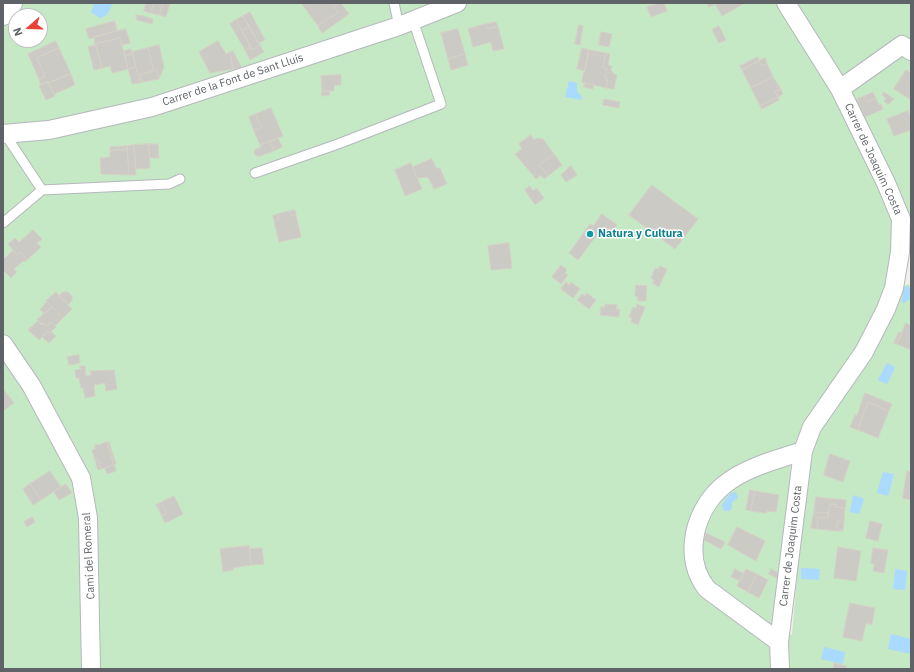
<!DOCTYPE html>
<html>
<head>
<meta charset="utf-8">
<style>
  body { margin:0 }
  #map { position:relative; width:914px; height:672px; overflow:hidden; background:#f1efe8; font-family:"IBM Plex Sans",sans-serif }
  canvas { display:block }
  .frame { position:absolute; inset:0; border:4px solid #5f6368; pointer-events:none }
  .north { position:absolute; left:8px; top:8px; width:40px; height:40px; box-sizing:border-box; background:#fff; border:1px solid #bfc1c3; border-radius:50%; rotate:250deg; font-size:11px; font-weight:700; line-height:16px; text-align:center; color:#5f6368 }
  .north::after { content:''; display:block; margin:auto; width:14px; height:18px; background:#ea4335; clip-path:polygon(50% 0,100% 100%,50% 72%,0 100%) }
</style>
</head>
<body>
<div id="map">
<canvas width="914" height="672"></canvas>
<div class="frame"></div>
<div class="north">N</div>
</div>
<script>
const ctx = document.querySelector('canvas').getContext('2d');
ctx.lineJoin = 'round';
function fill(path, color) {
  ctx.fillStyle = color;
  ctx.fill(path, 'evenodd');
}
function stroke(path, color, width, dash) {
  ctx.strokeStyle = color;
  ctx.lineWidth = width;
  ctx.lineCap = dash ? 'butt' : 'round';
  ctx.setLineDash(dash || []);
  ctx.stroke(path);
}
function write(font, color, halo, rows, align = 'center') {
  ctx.font = font + ' "IBM Plex Sans",sans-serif';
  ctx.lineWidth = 3;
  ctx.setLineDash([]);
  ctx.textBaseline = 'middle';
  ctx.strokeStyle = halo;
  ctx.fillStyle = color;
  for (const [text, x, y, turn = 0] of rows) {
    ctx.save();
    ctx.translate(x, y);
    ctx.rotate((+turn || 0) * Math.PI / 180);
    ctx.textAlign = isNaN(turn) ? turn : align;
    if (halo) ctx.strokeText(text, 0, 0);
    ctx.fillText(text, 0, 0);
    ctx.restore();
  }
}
const green = new Path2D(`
  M3,3H911V240L901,287L908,284L911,286V669H3ZM16,16H40V40H16ZM791,461L805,478L792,635L778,630Z`);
const water = new Path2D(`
  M94,3H113L107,15L100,18L91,12Z
  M569,81L577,83V91L582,97L581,100L565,97Z
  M906,286L911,288V299L903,303L901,302L904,287Z
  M887,363L895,367L887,384L878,380Z
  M883,472L894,474L888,496L877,493Z
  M736,492L738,498L732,502V508L729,511H724L722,505C726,499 728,493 736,492Z
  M853,495L864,499L859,514L850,512Z
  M801,568L820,569L819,580L801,579Z
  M895,569L907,571L905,590L893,589Z
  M891,634L911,639V654L888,649Z
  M824,647L845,652L843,664L821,659Z`);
const building = new Path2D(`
  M146,3H154L151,13L144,11Z
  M154,3H163L160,15L151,13Z
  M163,3H170L166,17L160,15Z
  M332,3H341L349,14L322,33L318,26L338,12Z
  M332,3L338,12L318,26L302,4Z
  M659,3H664L667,11L651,17L647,7Z
  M707,3H743V4L722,16L715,4L709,7Z
  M250,12L265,40L258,43L243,16Z
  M136,15L143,16L153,19L152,24L137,20Z
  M243,16L250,27L242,31L236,20Z
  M236,20L251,47L245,50L230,24Z
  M115,21L117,31L89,39L86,29Z
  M496,22L498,26L487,29L486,24Z
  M486,24L487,29L498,26L504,49L493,51L491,42L473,47L468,29Z
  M579,25L583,26L580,45L575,44Z
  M719,26L726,40L719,43L712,30Z
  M250,27L260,45L252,50L242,31Z
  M126,29L130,43L122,45L120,38L95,44L94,37Z
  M458,29L465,54L448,59L441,33Z
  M601,32L612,34L609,47L599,45Z
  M120,38L128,69L112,73L110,66L102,68L95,44Z
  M56,41L59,48L37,58L45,77L39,79L28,54Z
  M218,41L226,54L230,52L233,69L210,73L199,52Z
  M96,45L102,68L94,70L88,47Z
  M159,45L164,67L159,79L157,70L154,71L148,48Z
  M260,45L264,52L250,60L245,50L250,47L252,50Z
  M59,48L71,74L41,85L39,79L45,77L37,58Z
  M148,48L154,71L140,75L142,82L140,83L132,52Z
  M582,48L589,50L585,71L577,69Z
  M131,49L133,54L125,56L124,51Z
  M589,50L606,53L603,68L607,69L605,78H608L606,88L582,82Z
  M233,51L242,68L233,69L230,52Z
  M606,53L610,54L608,65L612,66L611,70L614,74L617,75L614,89L606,88L608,78H605L607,69L603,68Z
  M133,54L136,67L128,69L125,56Z
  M465,54L468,65L451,70L448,59Z
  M758,57L759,61L742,70L740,66Z
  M765,58L767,63L762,66L759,61Z
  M759,61L762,66L767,63L773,77L751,88L742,70Z
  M136,67L140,83L132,84L128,69Z
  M157,70L159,79L142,82L140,75Z
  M906,70L911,73V100L894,89Z
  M71,74L75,85L54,94L49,83Z
  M341,75V85H334V91H322L321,76Z
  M773,77L781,89L775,92L778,97L760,106L751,88Z
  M48,82L55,96L46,100L39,86Z
  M585,83L594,85L593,89L584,87Z
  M781,89L783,94L778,97L775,92Z
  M322,91H329L330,95L322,96Z
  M873,92L876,98L868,102L865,96Z
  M884,92L894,99L888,105L884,101L886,98L882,95Z
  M865,96L868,102L876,98L879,105L881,104L883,109L865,117L857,99Z
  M778,97L779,100L762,109L760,106Z
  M604,99L620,102L619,108L603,105Z
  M271,108L283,136L260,145L254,131L261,128L256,114Z
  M908,111L911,118V130L894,136L887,119Z
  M256,114L261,128L254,131L249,117Z
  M531,135L534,140L537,138L543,139L554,154L539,165L548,176L544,179L541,175L536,179L515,154L522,149L519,144Z
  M278,138L282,147L274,151L270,142Z
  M270,141L274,151L260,156H256L254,152L256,149L261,147L260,145Z
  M149,144H158L159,158H150Z
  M149,144L150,168L136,169L134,145Z
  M134,145L136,175H129L127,146Z
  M127,146V149L110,151V147Z
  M127,149L129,175L101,174L100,158L110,157V151Z
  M554,154L562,165L548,176L539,165Z
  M432,159L436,168H440L447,184L434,189L428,177L417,178L413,167Z
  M411,163L422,189L405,196L395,170Z
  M571,166L577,175L566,182L561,175Z
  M652,185L698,219L675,249L629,215Z
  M530,186L533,191L537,188L544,198L535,205L525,190Z
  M295,210L296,215L291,216L290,211Z
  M290,211L291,216L296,215L301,237L279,242L274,221L279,219L278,214Z
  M278,214L279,219L274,221L273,216Z
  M602,214L617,225L608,238L600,231L578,260L569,253L590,224L593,226Z
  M33,230L42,239L37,243L41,247L27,260L20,252L17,255L8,244L15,238L19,242Z
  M509,243L512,268L491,270L488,246Z
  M13,250L17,255L20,252L27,260L24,262L23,261L14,269L17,272L11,278L3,270V257L5,258Z
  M561,265L567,270L565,273L568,275L561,284L552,277Z
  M660,266L667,269L659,287L652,283L654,280L651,278L655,268L658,269Z
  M566,282L569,285L571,282L580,289L573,298L561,289Z
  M636,285L647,286L646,301H638V297L635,296Z
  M56,292L72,309L63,318L46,301Z
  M63,292H68L72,296V301L68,305L59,296Z
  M587,293L596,300L589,309L577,300L582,294L585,296Z
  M47,302L52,307L45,314L40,310Z
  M605,304L617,305L616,309H620L619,317L600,315L601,307H605Z
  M637,304L645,307L638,325L631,322L632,318L629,317L633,307L636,308Z
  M52,307L63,318L55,326L51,322L47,326L43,323L42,325L37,320Z
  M38,321L47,326L51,322L56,327L50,333L48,331L39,340L28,330Z
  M906,323L911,326V350L897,344Z
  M48,331L50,333L51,331L56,336L49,343L42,337Z
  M899,332L902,333L897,344L894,343Z
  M79,355L80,363L69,365L67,357Z
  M80,366H85L86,376L91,375L90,371L114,370L117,389L106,391L105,383L94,385L95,396L85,398L83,388H81L79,378H76L75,370L81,369Z
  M5,391L14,403L3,411V392Z
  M865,393L892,404L889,411L868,402L858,430L850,427L855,415H857Z
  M868,402L889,411L878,438L858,430Z
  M107,442H109L116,464L114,465Z
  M107,442L114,465L101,469L98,459L95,460L92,450L95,449V444L98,445Z
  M830,454L850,461L843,482L824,475Z
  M98,459L101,469L98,470L95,460Z
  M114,465L116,471L107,474L105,468Z
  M50,471L61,487L41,500L30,484Z
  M907,471L911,472V500L903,498Z
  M30,484L41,500L33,505L23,489Z
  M66,484L72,493L59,500L54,492Z
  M750,490L755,491L751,511L746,510Z
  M755,491L779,495L776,512L767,511L766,513L751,511Z
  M174,496L183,514L165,523L162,516L167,513L163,505L158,508L156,505Z
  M816,497L846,500L845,508L835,507V504H830L829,513L814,512Z
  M830,504H835V507L845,508L844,522L838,521L837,531L817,529L818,517L828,518Z
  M163,505L167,513L162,516L158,508Z
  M814,512L828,513V518L818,517L817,529L811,528Z
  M32,517L35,522L27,527L24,522Z
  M838,521L844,522L843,531H837Z
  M870,521L882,524L878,541L866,538Z
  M737,527L765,541L756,561L728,545Z
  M706,533L725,542L721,549L704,540Z
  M249,546L251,565L233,568V570L223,572L220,549Z
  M838,547L861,551L856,581L834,578Z
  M262,548L264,564L251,565L249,549Z
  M873,548L888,550L884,573L873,571L874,564L871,563Z
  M735,569L744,574L740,581L731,577Z
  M746,569L757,574L748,592L737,586Z
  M771,569L782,575V581L769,574Z
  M757,574L768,580L759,598L748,592Z
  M850,603L875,608L872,625L866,623L862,641L843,637Z
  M834,663L847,666L846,669H833Z`);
const service = new Path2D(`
  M394,3L399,26
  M5,134L42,190
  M255,173L338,144L441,104L413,20
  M3,223L42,190L169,184L180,179`);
const minor = new Path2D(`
  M840,89L902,45L911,51
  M3,134L49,130L152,107L399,26L457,3
  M3,344L31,385L81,478L88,518L91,669
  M779,642L707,589C682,558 694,509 724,485C744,468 778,459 803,451
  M780,669L779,642L803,451L812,427L864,352L886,309L894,288L900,252L901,219L886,183L840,89L786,3`);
const tertiary = new Path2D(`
  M3,14L11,3`);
const markers = [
  [590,234,4,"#0f9aa8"]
];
const streetNames = [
  ["Carrer de la Font de Sant Lluís",233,80,-18],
  ["Carrer de Joaquim Costa",873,159,65],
  ["Carrer de Joaquim Costa",791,546,-83],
  ["Camí del Romeral",89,556,-93]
];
const cultureNames = [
  ["Natura y Cultura",598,234]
];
fill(green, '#c5e8c5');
fill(water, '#aadaff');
fill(building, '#cccac5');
stroke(building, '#d6d1c6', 1);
stroke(service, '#b5b8bc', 11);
stroke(minor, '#b5b8bc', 20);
stroke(tertiary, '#b5b8bc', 24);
stroke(service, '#fff', 9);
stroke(minor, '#fff', 18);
stroke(tertiary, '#fff', 22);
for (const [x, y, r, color] of markers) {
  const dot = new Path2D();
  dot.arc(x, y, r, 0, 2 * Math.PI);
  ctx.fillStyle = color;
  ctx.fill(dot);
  stroke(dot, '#fff', 1.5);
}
write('11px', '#5f6368', '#fff', streetNames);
write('bold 11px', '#0d838f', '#fff', cultureNames, 'left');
</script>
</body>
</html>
